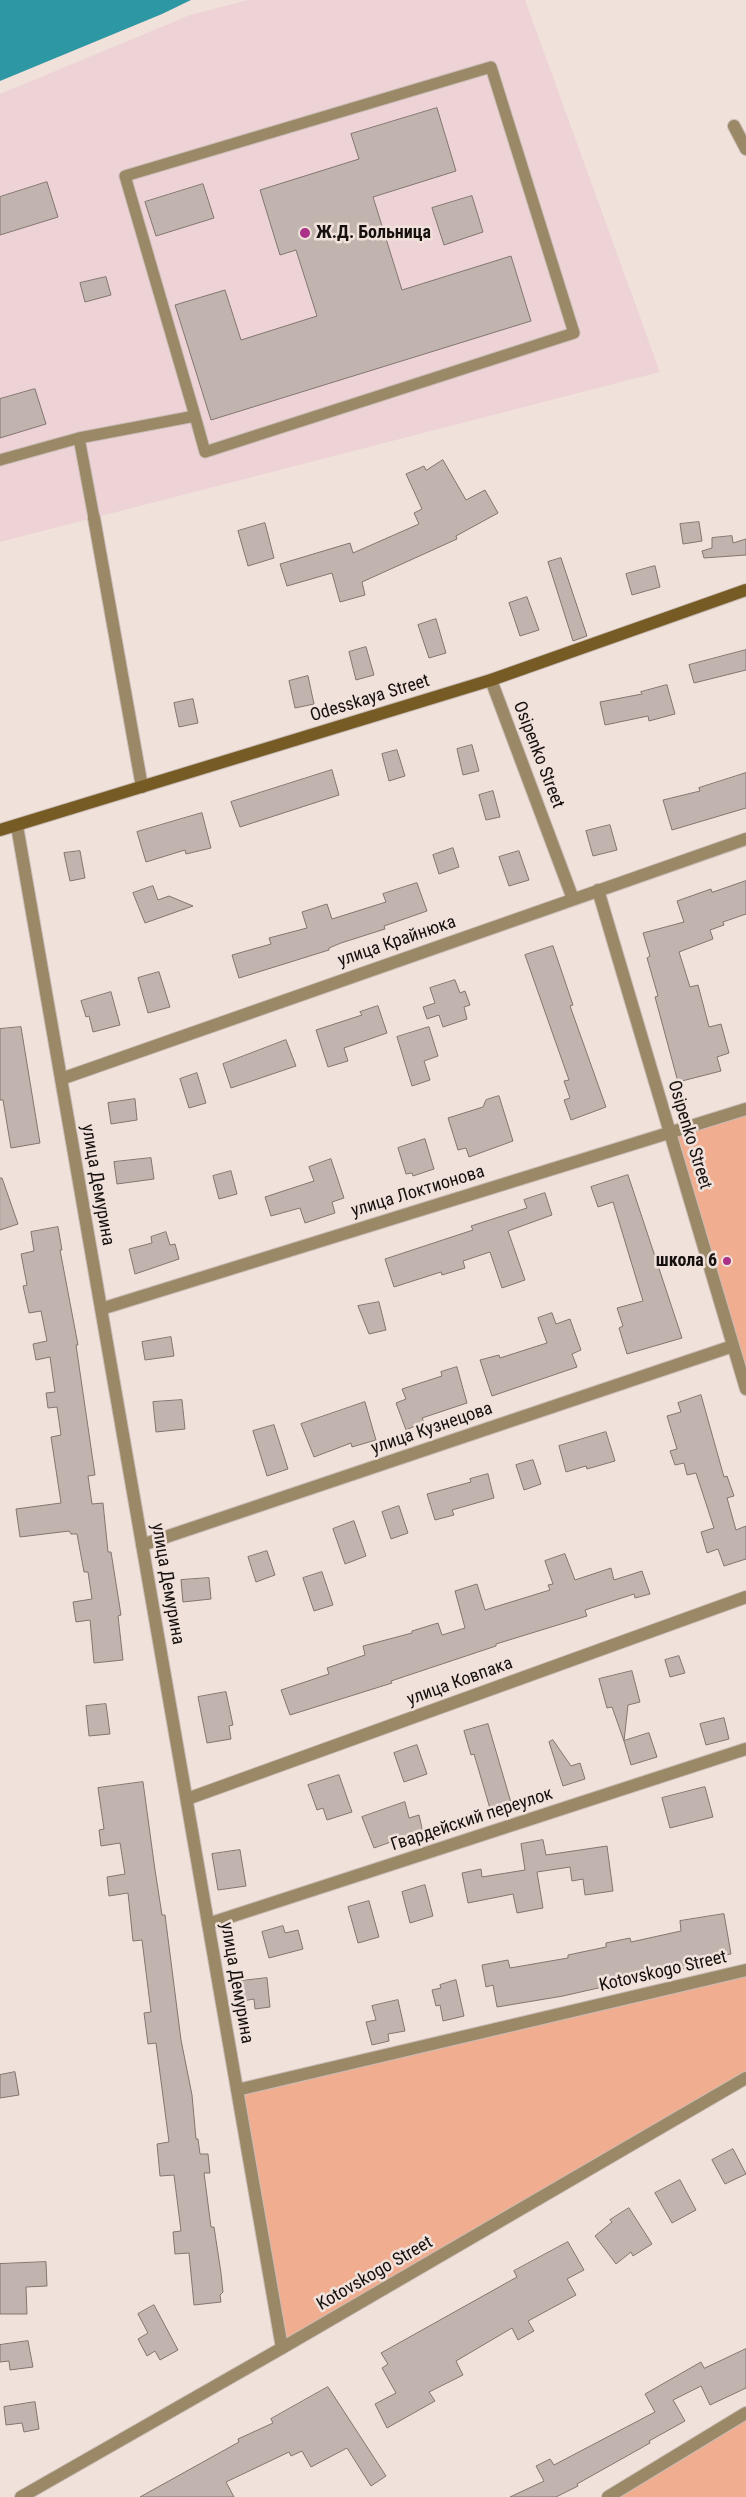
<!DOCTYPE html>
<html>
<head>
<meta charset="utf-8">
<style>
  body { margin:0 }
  canvas { display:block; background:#f0e1db }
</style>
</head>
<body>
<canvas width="746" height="2497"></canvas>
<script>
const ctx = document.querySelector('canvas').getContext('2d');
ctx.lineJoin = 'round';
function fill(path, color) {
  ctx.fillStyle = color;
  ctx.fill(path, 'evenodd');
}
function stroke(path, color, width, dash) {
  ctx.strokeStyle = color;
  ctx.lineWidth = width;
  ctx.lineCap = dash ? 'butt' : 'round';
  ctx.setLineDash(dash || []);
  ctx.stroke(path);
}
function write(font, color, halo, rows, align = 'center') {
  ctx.font = font + ' "Roboto Condensed",sans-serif';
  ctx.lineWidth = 5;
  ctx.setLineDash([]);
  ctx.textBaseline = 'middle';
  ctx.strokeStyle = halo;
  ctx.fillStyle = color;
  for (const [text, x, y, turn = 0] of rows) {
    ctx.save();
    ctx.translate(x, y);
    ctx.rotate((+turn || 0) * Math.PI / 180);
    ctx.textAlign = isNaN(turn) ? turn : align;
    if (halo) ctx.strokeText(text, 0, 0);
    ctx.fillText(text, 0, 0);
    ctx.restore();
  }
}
const medical = new Path2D(`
  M248,0H525L660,372L0,542V94L190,15Z`);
const green = new Path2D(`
  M746,1109V1388L670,1133Z
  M746,1970V2078L282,2348L237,2090Z
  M746,2414V2497H608Z`);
const water = new Path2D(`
  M0,0H191L162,14L0,81Z`);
const building = new Path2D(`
  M437,108L456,171L373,197L402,290L511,256L531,321L211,420L175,305L225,290L241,340L317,316L296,250L280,255L260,190L359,159L351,134Z
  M47,182L58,217L0,235V197Z
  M203,184L214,218L156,236L145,202Z
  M472,196L483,232L444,245L432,208Z
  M106,277L111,295L85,302L80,283Z
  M35,389L46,424L0,438V399Z
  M443,460L466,500L485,490L498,513L456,536L457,539L362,582L365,595L340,602L332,573L287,586L280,564L350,543L353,553L419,524L414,513L422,509L406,474L424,466L426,470Z
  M699,522L702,541L683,544L680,524Z
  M265,523L274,558L248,566L238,531Z
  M732,536L733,543L746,539V555L704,558L702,551L712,548V538Z
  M561,558L587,636L573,641L548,562Z
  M655,566L660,587L632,595L626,574Z
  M527,597L539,630L520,636L509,603Z
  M436,619L446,653L429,658L418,625Z
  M366,647L374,675L356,680L349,652Z
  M746,650V670L694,683L689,665Z
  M308,676L314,704L295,708L289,681Z
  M667,685L675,714L649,721L648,716L605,725L600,702L642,694L641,692Z
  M193,699L198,723L179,727L174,703Z
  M472,745L479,771L463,775L457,749Z
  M397,750L405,776L389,781L382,754Z
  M332,770L339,795L240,827L231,802Z
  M746,773V808L672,830L663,800L700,791L699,788Z
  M493,791L500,817L486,820L479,795Z
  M202,813L211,848L186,854L185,850L146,862L137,832Z
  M610,825L617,850L593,856L586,831Z
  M453,848L459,867L439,874L433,855Z
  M80,851L85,878L70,881L64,853Z
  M519,851L529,880L509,886L499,857Z
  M746,881V914L723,922L724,925L710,930L713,939L679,952L690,987L698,985L709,1027L721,1024L729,1053L717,1057L721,1071L678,1082L655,997L658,996L647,958L650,956L643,933L684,922L677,901L711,889L712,892Z
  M417,883L427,911L384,926L385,929L341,943L329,948V950L239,978L232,955L271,944L269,938L307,928L302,912L327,904L332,919L386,902L383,894Z
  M153,886L158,900L169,896L193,906L145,923L133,893Z
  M553,946L573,1005L570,1006L606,1107L571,1120L564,1100L570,1098L564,1081L569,1080L525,955Z
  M159,972L170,1007L148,1013L138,978Z
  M455,980L460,993L465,991L470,1005L464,1007L467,1019L443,1027L439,1015L427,1019L423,1007L435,1003L430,988Z
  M111,992L120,1025L93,1032L89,1016L86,1017L81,1001Z
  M378,1006L387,1033L344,1048L348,1061L328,1067L316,1030L362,1015L360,1012Z
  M21,1027L40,1143L11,1148L3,1100H0V1029Z
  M429,1027L438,1056L424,1061L430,1080L412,1086L397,1037Z
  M286,1040L296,1066L231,1088L223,1064Z
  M197,1073L206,1103L189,1108L180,1079Z
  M499,1096L513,1141L469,1157L466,1148L458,1150L448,1118L483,1107L486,1100Z
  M135,1099L137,1120L111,1124L108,1103Z
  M425,1139L434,1169L413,1176L412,1173L406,1174L398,1148Z
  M151,1158L154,1179L117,1184L114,1162Z
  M331,1159L344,1198L332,1202L335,1213L305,1223L300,1208L271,1216L265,1197L314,1181L309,1167Z
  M231,1171L237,1194L219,1199L213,1176Z
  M628,1175L682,1338L627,1354L619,1328L623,1326L617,1308L643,1301L613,1202L598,1207L591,1187Z
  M0,1178H2L18,1224L0,1230Z
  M545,1193L552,1215L508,1231L525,1280L502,1288L490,1252L463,1261L465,1268L442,1275L441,1272L394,1287L385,1259L473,1230L471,1226L527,1208L524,1200Z
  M58,1227L62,1250H60L78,1345H76L95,1475L88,1476L92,1504L103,1503L108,1552H111L121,1615L118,1616L123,1660L94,1663L90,1620L76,1622L73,1602L92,1599L88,1572H84L77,1534H71L69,1531L20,1537L16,1509L61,1503L51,1437L61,1435L57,1407L48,1408L46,1393L55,1392L50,1357L36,1360L33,1344L47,1341L41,1311L29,1313L23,1286L27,1285L21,1254L34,1251L31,1232Z
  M166,1232L170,1245L175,1244L179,1259L135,1274L129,1249L152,1243L151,1237Z
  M379,1302L386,1330L369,1334L358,1306Z
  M552,1313L556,1324L570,1319L581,1350L572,1354L577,1367L492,1396L480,1360L499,1355L500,1358L547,1343L538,1318Z
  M171,1337L174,1356L145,1360L142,1342Z
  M457,1367L467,1403L422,1418L424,1422L406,1430L396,1403L406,1399L402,1389L442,1376L441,1372Z
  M701,1395L724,1477L727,1476L734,1496L727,1498L736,1530L746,1526V1559L724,1566L718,1549L707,1553L701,1532L714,1528L696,1473L687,1475L684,1463L675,1465L670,1451L677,1449L667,1416L681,1412L678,1403Z
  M182,1400L185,1429L156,1432L153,1402Z
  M365,1402L376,1440L352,1447L351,1443L314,1457L301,1424Z
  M274,1425L288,1469L267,1476L253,1431Z
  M606,1432L615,1461L587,1469L586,1466L566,1472L559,1446Z
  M533,1460L541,1484L524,1490L516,1465Z
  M488,1474L494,1498L452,1510L454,1515L435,1520L427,1494L471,1482L470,1479Z
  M399,1506L408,1533L391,1539L382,1512Z
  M354,1521L366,1556L345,1564L333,1529Z
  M267,1551L275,1575L256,1582L248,1557Z
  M565,1554L575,1580L611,1568L614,1580L642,1571L650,1594L635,1598L634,1594L585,1610L587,1616L496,1644V1646L391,1681L392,1683L290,1715L281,1690L329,1674L327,1668L365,1655L363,1646L412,1633V1631L438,1623L442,1635L465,1628L455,1591L477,1584L485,1610L550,1590L548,1585L553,1584L545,1561Z
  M322,1572L333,1605L314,1611L303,1578Z
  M209,1578L211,1599L183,1602L181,1580Z
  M679,1656L685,1673L670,1677L665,1660Z
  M632,1671L640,1702L628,1705L624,1741L612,1707L607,1708L599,1679Z
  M226,1692L233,1725L229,1726L231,1739L207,1743L198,1697Z
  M106,1704L110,1734L89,1736L86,1706Z
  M724,1718L729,1739L706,1745L700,1724Z
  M488,1724L512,1806L491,1812L474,1754L471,1755L464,1731Z
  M649,1733L657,1757L631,1765L624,1741Z
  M553,1740L571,1766L580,1763L585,1779L563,1786L549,1742Z
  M417,1745L427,1774L404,1782L394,1753Z
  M339,1775L352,1812L327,1820L323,1808L317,1810L308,1785Z
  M143,1782L155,1870L162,1915H165L181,2040L192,2095L196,2139H198L200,2154H208L210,2173H204L211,2227H214L221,2273L223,2292L220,2295L221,2302L194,2305L189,2253L175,2254L173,2232L181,2231L174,2175L160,2176L157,2144L169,2142L156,2043L148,2044L144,2013L151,2012L142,1940L133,1941L128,1893L109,1896L107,1877L125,1874L120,1843L101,1846L99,1830L104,1829L98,1788Z
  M705,1787L713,1817L670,1828L662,1798Z
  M405,1802L409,1818L419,1815L424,1837L403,1842L402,1838L374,1848L362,1817Z
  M543,1840L546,1855L607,1846L613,1891L585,1895L583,1879L572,1881L570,1867L537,1872L543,1908L517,1913L513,1894L468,1903L462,1873L481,1869L482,1877L525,1870L521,1844Z
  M240,1850L246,1886L218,1890L212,1854Z
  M425,1885L433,1916L410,1923L402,1892Z
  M369,1901L379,1937L358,1943L348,1907Z
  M724,1914L731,1954L684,1961L686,1968L563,1996L497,2007L493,1985L486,1987L482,1965L508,1960L510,1968L568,1958V1955L606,1947V1943L630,1938L631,1942L681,1931L680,1921Z
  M283,1926L285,1933L298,1930L303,1949L269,1958L262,1932Z
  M267,1978L270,2007L255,2009L254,1999L243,2001L241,1981Z
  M456,1980L464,2016L443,2021L440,2005L436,2006L432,1990L441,1988L440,1985Z
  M398,2000L405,2031L388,2034L389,2041L372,2045L366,2022L376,2020L372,2006Z
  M15,2072L19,2095L0,2098V2075Z
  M733,2149L746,2174L725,2184L712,2160Z
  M680,2180L696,2210L672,2223L655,2193Z
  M629,2208L652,2244L633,2256L631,2252L616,2264L595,2236L612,2222L610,2220Z
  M568,2242L584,2270L567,2279L576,2295L528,2321L534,2331L518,2340L512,2328L456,2361L463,2375L429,2392L435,2401L387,2428L375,2404L396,2393L382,2368L388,2364L381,2353L517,2277L514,2271Z
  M46,2262L47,2286L26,2287L27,2314H0V2264Z
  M154,2305L178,2350L160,2360L155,2351L147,2356L138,2339L148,2333L138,2314Z
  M28,2341L33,2367L10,2370L9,2361L0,2362V2345Z
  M746,2349V2388L710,2405L701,2386L673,2400L685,2421L649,2441L650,2443L577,2484L578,2486L556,2497H510L544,2481L536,2466L550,2459L554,2465L655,2412L645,2394L701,2362L704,2368Z
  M328,2387L386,2476L371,2486L347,2448L311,2467L302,2451L291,2456L289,2452L226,2482L234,2497H140L239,2442L238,2439L273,2423L271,2419Z
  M35,2402L39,2429L24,2432L22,2423L6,2425L4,2407Z`);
const service = new Path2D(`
  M79,438L94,518
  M0,460L79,438L195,416L205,452L574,333L491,67L125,176L195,416`);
const minor = new Path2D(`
  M734,126L746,149
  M94,518L142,787
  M491,680L573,899
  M17,826L282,2348
  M598,890L746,1389
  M61,1079L746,839
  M101,1309L746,1109
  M142,1545L733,1346
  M187,1799L746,1597
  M208,1924L746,1749
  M237,2090L746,1970
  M21,2497L282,2348L746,2078
  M608,2497L746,2413`);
const secondary = new Path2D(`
  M0,830L491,680L746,590`);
const markers = [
  [305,233,6,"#aa3187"],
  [727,1261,5,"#aa3187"]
];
const poiNames = [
  ["Ж.Д. Больница",316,233],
  ["школа 6",717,1261,"right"]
];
const streetNames = [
  ["Odesskaya Street",370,699,-17],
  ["Osipenko Street",538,755,69],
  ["улица Крайнюка",397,942,-19],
  ["Osipenko Street",689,1135,73],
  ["улица Демурина",97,1185,80],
  ["улица Локтионова",418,1192,-17],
  ["улица Кузнецова",432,1429,-19],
  ["улица Демурина",167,1584,80],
  ["улица Ковпака",460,1682,-20],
  ["Гвардейский переулок",472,1820,-18],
  ["Kotovskogo Street",663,1972,-13],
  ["улица Демурина",236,1983,80],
  ["Kotovskogo Street",375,2274,-30]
];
fill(medical, '#eed3d6');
fill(green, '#f0ad90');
fill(water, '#2e97a4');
fill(building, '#c1b3ad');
stroke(building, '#837670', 1);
stroke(service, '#c9bcb6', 13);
stroke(minor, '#c9bcb6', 14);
stroke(secondary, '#c9bcb6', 14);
stroke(service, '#9b8866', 11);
stroke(minor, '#9b8866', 12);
stroke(secondary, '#775b25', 12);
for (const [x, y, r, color] of markers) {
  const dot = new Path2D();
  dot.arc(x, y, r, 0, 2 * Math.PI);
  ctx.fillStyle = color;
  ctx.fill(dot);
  stroke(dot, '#f0e1db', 2);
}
write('bold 18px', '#16110f', '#f0e1db', poiNames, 'left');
write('18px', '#16110f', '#f0e1db', streetNames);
</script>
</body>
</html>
